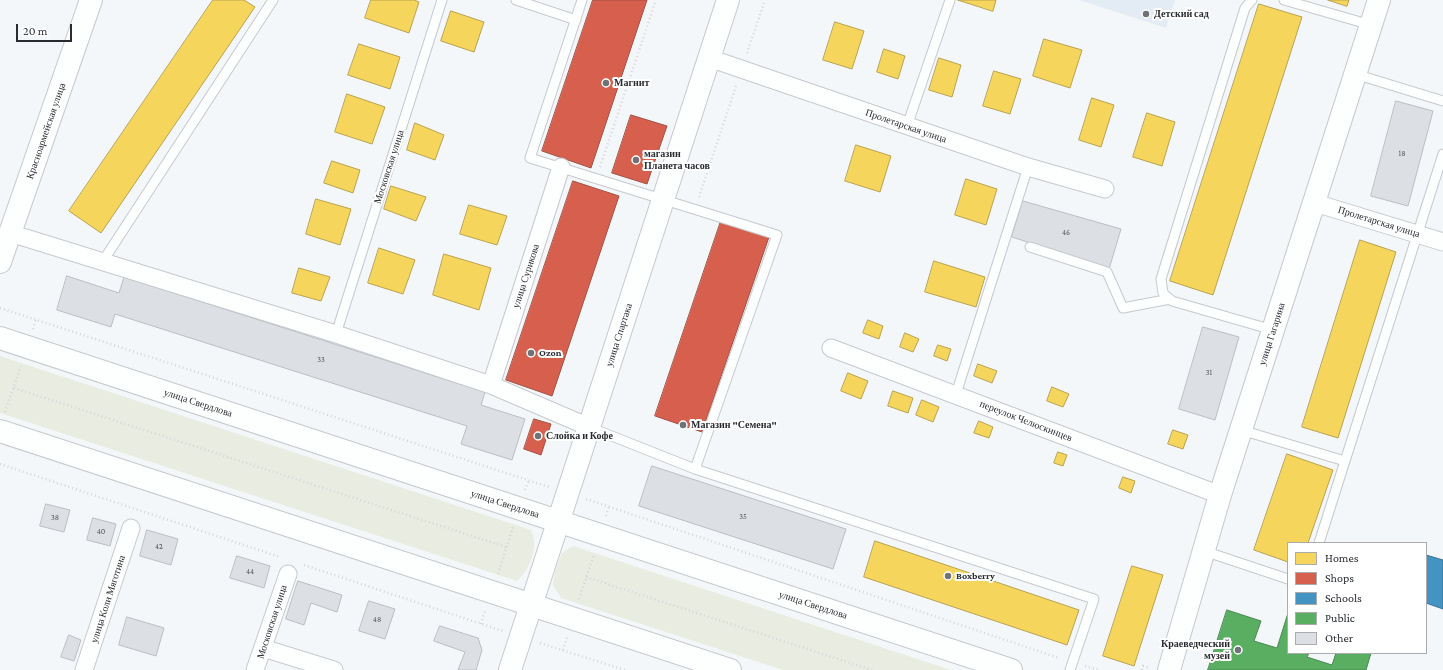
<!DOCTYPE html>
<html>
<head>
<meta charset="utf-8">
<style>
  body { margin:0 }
  #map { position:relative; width:1443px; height:670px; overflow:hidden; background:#f4f7fa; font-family:"Crimson Pro",serif }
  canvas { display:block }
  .legend { position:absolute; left:1287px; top:542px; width:140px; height:112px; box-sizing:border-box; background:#fff; border:1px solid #a9abad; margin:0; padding:5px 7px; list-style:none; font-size:12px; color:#282c31 }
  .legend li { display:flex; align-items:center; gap:8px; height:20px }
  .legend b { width:20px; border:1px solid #a9abad }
  .scale { position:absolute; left:16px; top:24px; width:56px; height:18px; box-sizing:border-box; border:2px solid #282c31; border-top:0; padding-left:5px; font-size:12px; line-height:14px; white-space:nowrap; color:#282c31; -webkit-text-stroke:3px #fff; paint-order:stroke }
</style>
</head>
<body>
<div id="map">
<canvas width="1443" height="670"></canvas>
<ul class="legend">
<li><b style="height:11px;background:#f6d55c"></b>Homes</li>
<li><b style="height:11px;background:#d6604d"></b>Shops</li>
<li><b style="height:11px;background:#4393c3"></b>Schools</li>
<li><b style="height:11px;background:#5aae61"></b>Public</li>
<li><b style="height:11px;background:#dcdfe3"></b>Other</li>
</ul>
<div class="scale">20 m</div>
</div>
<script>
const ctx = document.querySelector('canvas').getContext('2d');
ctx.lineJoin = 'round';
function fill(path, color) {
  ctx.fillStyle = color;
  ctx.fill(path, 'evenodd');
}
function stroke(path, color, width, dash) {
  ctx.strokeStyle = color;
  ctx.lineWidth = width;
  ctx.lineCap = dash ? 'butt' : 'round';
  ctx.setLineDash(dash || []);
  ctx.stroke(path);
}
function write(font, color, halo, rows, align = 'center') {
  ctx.font = font + ' "Crimson Pro",serif';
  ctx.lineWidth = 4;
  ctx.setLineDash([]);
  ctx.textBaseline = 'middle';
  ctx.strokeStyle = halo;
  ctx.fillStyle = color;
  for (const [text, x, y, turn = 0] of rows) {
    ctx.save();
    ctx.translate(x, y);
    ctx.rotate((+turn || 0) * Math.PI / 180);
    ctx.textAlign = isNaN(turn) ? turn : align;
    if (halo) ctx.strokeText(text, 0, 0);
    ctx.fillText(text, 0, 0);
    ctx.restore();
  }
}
const built = new Path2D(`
  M1079,0H1175L1166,28Z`);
const green = new Path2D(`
  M0,356L531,530C539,546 530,570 517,581L0,413Z
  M573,546L951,670H783L561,598L553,585L555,571L562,553Z`);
const homes = new Path2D(`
  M213,0H244L255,7L101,233L69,211Z
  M371,0H414L419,2L409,33L365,18Z
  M958,0H996L993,11Z
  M1328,0H1349L1347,6Z
  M1259,4L1302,17L1213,295L1170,281Z
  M451,11L484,22L474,52L441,41Z
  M835,22L864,31L852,69L823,60Z
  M1044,39L1082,50L1070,88L1033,76Z
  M359,44L400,57L390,89L348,75Z
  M884,49L905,56L898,79L877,72Z
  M939,58L961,65L952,97L929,90Z
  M994,71L1021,79L1010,114L983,106Z
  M347,94L385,107L372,144L335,132Z
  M1092,98L1114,105L1101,147L1079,140Z
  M1147,113L1175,122L1162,166L1133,157Z
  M415,123L444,135L435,160L407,150Z
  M856,145L891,156L880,192L845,181Z
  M332,161L360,170L353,193L324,183Z
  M966,179L997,189L986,225L955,215Z
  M391,186L426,197L416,221L384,209Z
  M316,199L351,209L340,245L306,234Z
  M469,205L507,216L497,245L460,234Z
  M1360,240L1396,252L1338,438L1302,427Z
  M379,248L415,260L403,294L368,283Z
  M444,254L491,268L479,310L433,295Z
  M934,261L985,277L976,307L925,292Z
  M299,268L330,277L321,301L292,293Z
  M868,320L883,326L879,339L863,333Z
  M905,333L919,339L913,352L900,347Z
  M938,345L951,349L947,361L934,356Z
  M978,364L997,371L992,383L974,376Z
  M848,373L868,381L861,399L841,391Z
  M1052,387L1069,394L1063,407L1047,401Z
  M893,391L913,398L908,413L888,406Z
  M922,400L939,407L933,422L916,415Z
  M979,421L993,427L989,438L974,433Z
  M1173,430L1188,435L1183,449L1168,444Z
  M1058,452L1067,455L1063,466L1054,463Z
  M1287,454L1333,470L1308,543H1288V562L1254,550Z
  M1123,477L1135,481L1131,493L1119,488Z
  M875,541L1079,610L1067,645L864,577Z
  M1132,566L1163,575L1134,666L1103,656Z`);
const shops = new Path2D(`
  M593,0H647L591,168L542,151Z
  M631,115L667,126L647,184L612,173Z
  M573,181L619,196L552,396L506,380Z
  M721,221L769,237L702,432L655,416Z
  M534,419L551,424L541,455L524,449Z`);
const schools = new Path2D(`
  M1426,555L1443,560V609L1426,603Z`);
const public = new Path2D(`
  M1227,610L1261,621L1254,641L1277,648L1288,613V653H1309L1307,657L1332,665L1336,653H1371L1366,670H1208Z`);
const building = new Path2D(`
  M1396,101L1433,111L1408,206L1371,196Z
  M1023,201L1121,229L1109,269L1012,237Z
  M67,276L119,293L124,277L485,392L481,405L525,419L512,460L461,444L467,426L115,314L111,327L57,310Z
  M1203,327L1239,337L1215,420L1179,409Z
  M652,466L846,529L833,569L639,506Z
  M46,504L70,510L64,532L40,526Z
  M93,518L116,524L110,546L87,540Z
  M147,530L178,539L171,565L140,556Z
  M237,556L270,566L264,588L230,578Z
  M298,581L342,595L337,612L311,603L304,625L286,619Z
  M369,601L395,609L385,639L359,631Z
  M127,617L164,628L156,656L119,645Z
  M440,626L478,638L482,650L476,670H458L465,652L434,641Z
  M69,635L81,640L74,661L61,657Z`);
const path = new Path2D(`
  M747,53L765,0
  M600,167L656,0
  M699,197L736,86
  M0,308L549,487
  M33,329L36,320
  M14,388L506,547
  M5,412L21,366
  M0,464L280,557
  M525,490L529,480
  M586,499L1059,658
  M606,516L609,507
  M304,565L503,631
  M498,574L513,527
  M586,577L872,670
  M579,599L594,555
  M481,624L485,611
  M540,643L625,670
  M563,650L567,637
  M1085,666L1099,670
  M1142,670L1143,666L1150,668`);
const lane = new Path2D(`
  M516,0L576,20
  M582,0L530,158L777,235L695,469
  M1252,0L1245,8L1161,279L1163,293L1172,301L1273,330
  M1284,0L1371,25
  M1355,74L1443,101
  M907,126L950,0
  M1030,247L1107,272L1123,308L1170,299
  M103,261L273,0
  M336,334L442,0
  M956,394L1028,167
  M589,427L695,469L1094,599L1070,670
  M1241,430L1345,461L1319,543
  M1345,461L1443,154
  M1204,551L1288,579`);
const street = new Path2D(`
  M709,58L1028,167L1105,189
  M1315,203L1443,242
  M10,233L336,334L491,385L589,427
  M831,348L1220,495
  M491,385L561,167
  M263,648L334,670
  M84,670L131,528
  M255,670L288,574`);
const secondary = new Path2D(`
  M0,262L91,0
  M0,338L1011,670
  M0,431L730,670
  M510,670L728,0
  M1169,670L1220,495L1379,0`);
const markers = [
  [1146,14,4,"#6f7377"],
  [606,83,4,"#6f7377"],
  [636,160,4,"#6f7377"],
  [531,353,4,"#6f7377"],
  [683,425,4,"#6f7377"],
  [538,436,4,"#6f7377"],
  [948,576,4,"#6f7377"],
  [1238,650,4,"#6f7377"]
];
const numberNames = [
  ["18",1402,154],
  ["46",1066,233],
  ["33",321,360],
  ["31",1209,373],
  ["35",743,517],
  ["38",55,518],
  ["40",101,532],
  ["42",159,547],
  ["44",250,572],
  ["48",377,620]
];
const poiNames = [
  ["Детский сад",1154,14],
  ["Магнит",614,83],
  ["магазин",644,154],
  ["Планета часов",644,166],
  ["Ozon",539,353],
  ["Магазин \"Семена\"",691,425],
  ["Слойка и Кофе",546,436],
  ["Boxberry",956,576],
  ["Краеведческий",1230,644,"right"],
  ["музей",1230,656,"right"]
];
const streetNames = [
  ["Пролетарская улица",906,126,19],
  ["Красноармейская улица",46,131,-71],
  ["Московская улица",389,167,-72],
  ["Пролетарская улица",1379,222,17],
  ["улица Сурикова",526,276,-72],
  ["улица Гагарина",1272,334,-72],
  ["улица Спартака",619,335,-72],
  ["улица Свердлова",198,403,18],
  ["переулок Челюскинцев",1026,421,21],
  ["улица Свердлова",505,504,18],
  ["улица Коли Мяготина",108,599,-72],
  ["улица Свердлова",813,605,18],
  ["Московская улица",272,622,-72]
];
fill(built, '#e3ebf4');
fill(green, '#e9ece0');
fill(homes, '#f6d55c');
stroke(homes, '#b8a24f', 1);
fill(shops, '#d6604d');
stroke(shops, '#a25045', 1);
fill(schools, '#4393c3');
stroke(schools, '#3b7497', 1);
fill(public, '#5aae61');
stroke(public, '#4b8753', 1);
fill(building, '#dcdfe3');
stroke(building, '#babdc1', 1);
stroke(lane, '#c6c9cd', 11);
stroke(street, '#c6c9cd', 19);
stroke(secondary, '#c6c9cd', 24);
stroke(path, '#d5d5d7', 2.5, [1, 3]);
stroke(lane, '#fdfefe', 9);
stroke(street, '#fdfefe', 17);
stroke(secondary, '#fdfefe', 22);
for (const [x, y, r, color] of markers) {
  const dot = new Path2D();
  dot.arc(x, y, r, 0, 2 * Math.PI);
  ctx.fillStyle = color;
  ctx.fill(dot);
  stroke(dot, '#fff', 1.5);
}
write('8px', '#55595e', null, numberNames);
write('bold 10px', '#282c31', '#fff', poiNames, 'left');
write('10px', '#282c31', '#fff', streetNames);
</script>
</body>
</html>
